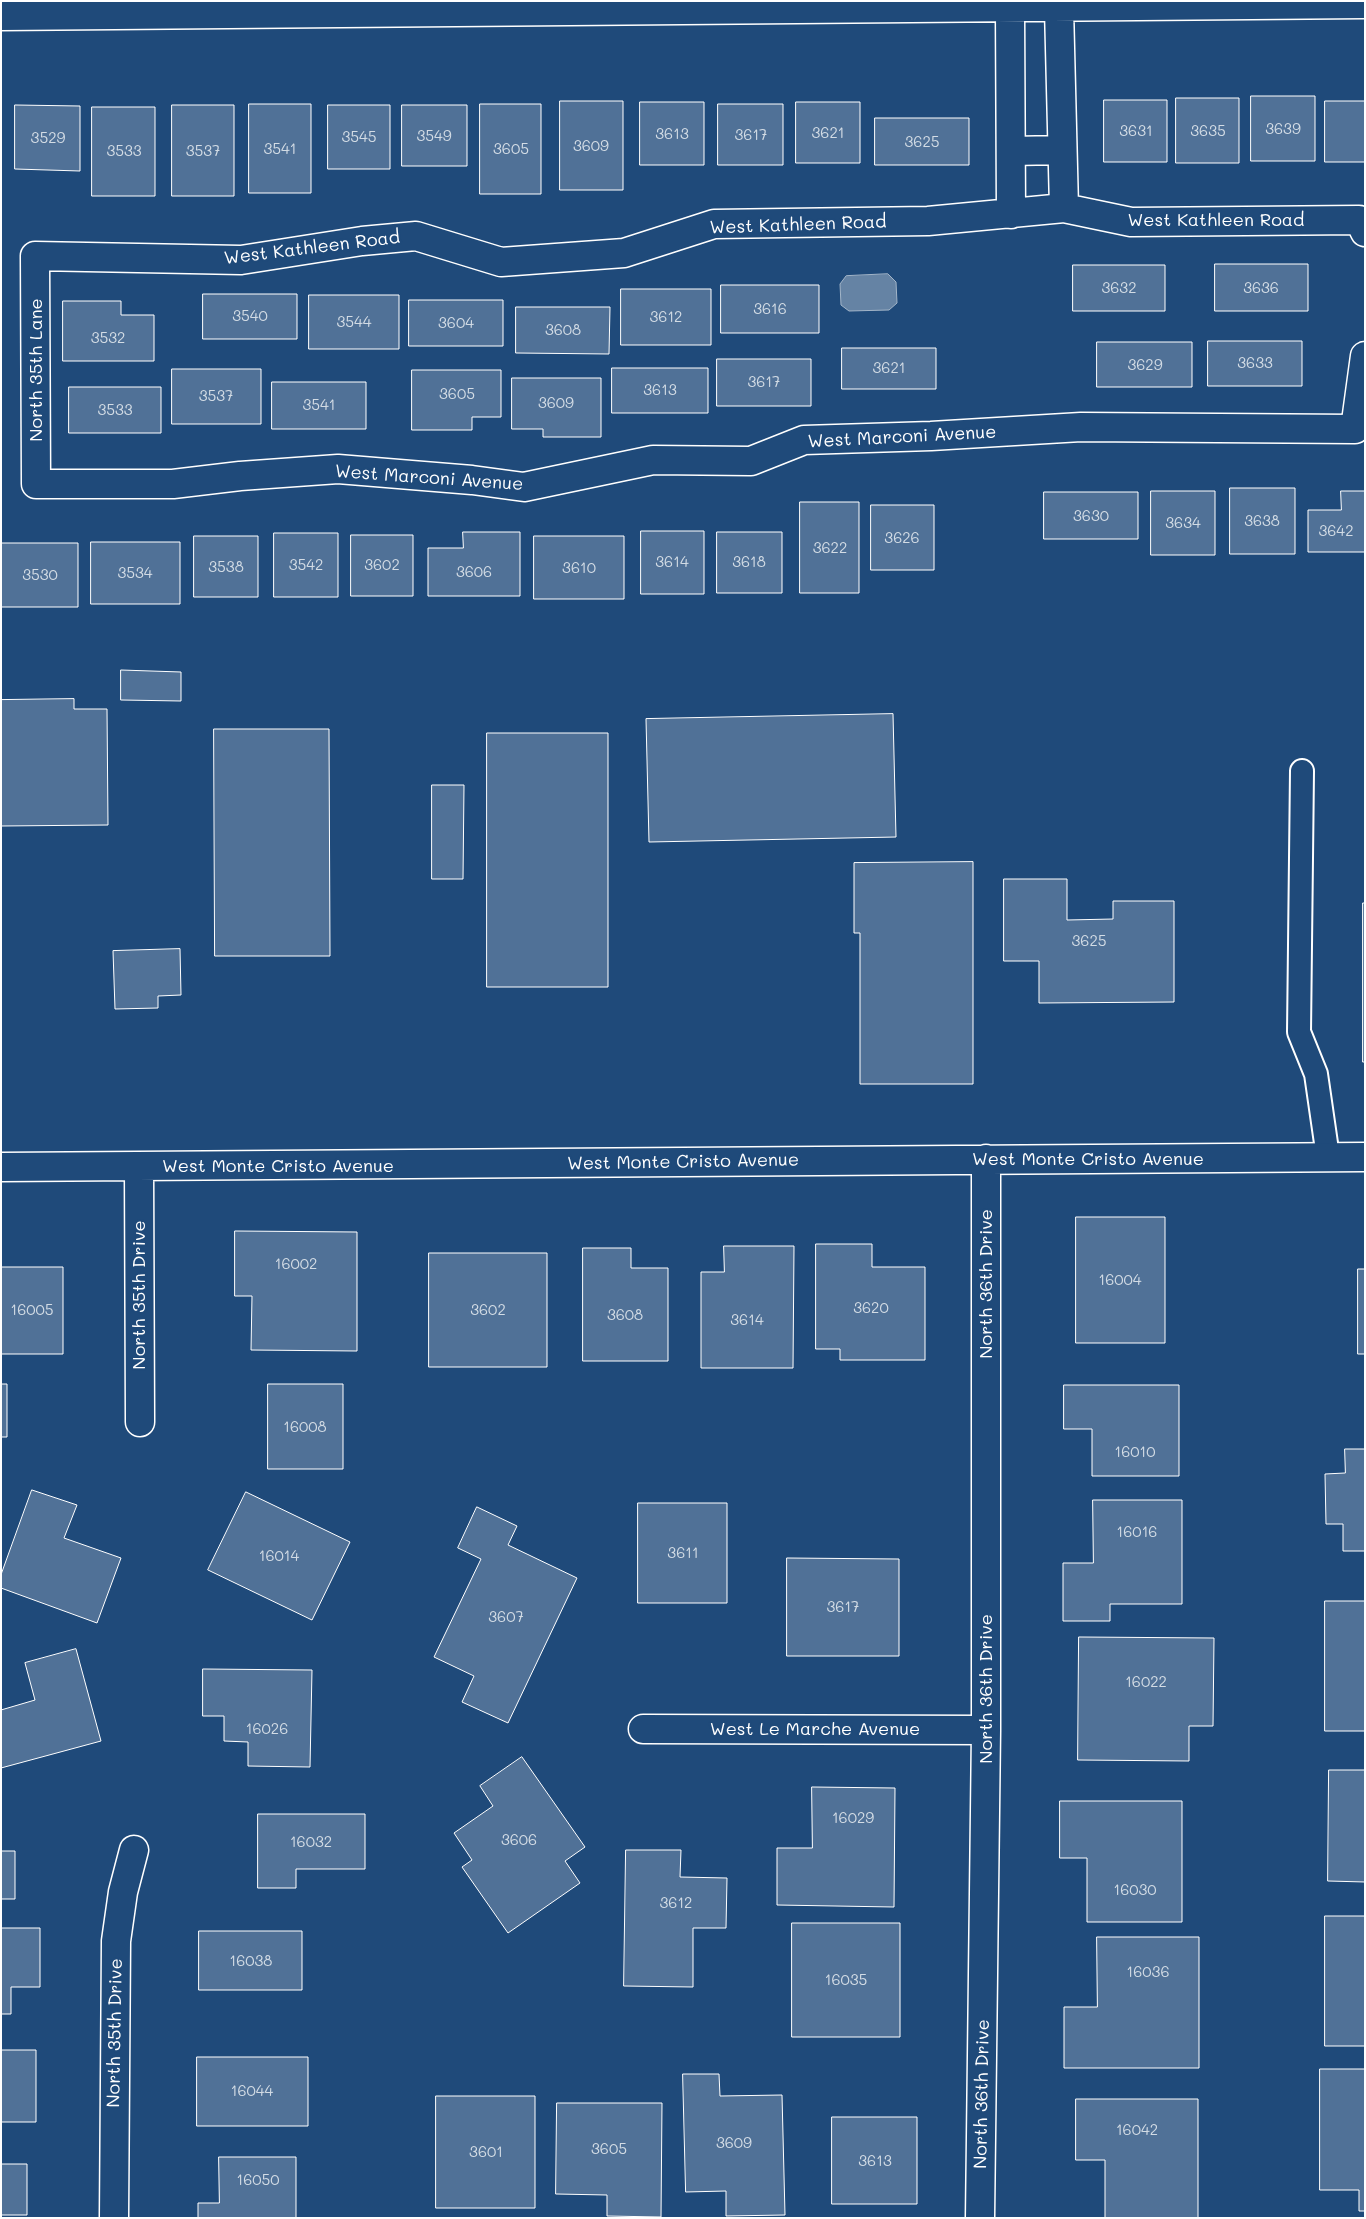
<!DOCTYPE html>
<html>
<head>
<meta charset="utf-8">
<style>
  body { margin:0 }
  #map { position:relative; width:1366px; height:2219px; overflow:hidden; background:#1f4a7a; font-family:Mali,sans-serif }
  canvas { display:block }
  .frame { position:absolute; inset:0; border:2px solid #fff; pointer-events:none }
</style>
</head>
<body>
<div id="map">
<canvas width="1366" height="2219"></canvas>
<div class="frame"></div>
</div>
<script>
const ctx = document.querySelector('canvas').getContext('2d');
ctx.lineJoin = 'round';
function fill(path, color) {
  ctx.fillStyle = color;
  ctx.fill(path, 'evenodd');
}
function stroke(path, color, width, dash) {
  ctx.strokeStyle = color;
  ctx.lineWidth = width;
  ctx.lineCap = dash ? 'butt' : 'round';
  ctx.setLineDash(dash || []);
  ctx.stroke(path);
}
function write(font, color, halo, rows, align = 'center') {
  ctx.font = font + ' Mali,sans-serif';
  ctx.lineWidth = 4.5;
  ctx.setLineDash([]);
  ctx.textBaseline = 'middle';
  ctx.strokeStyle = halo;
  ctx.fillStyle = color;
  for (const [text, x, y, turn = 0] of rows) {
    ctx.save();
    ctx.translate(x, y);
    ctx.rotate((+turn || 0) * Math.PI / 180);
    ctx.textAlign = isNaN(turn) ? turn : align;
    if (halo) ctx.strokeText(text, 0, 0);
    ctx.fillText(text, 0, 0);
    ctx.restore();
  }
}
const water = new Path2D(`
  M888,274L896,282L897,303L889,310L849,311L841,305L840,284L846,276Z`);
const building = new Path2D(`
  M1251,96H1315V161H1251Z
  M1176,98H1239V163H1176Z
  M1104,100H1167V162H1104Z
  M560,101H623V190H560Z
  M1325,101H1365V162H1325Z
  M640,102H704V165H640Z
  M796,102H860V163H796Z
  M249,104H311V193H249Z
  M480,104H541V194H480Z
  M718,104H783V165H718Z
  M15,105L80,106V171L15,169Z
  M172,105H234V196H172Z
  M328,105H390V169H328Z
  M402,105H467V166H402Z
  M92,107H155V196H92Z
  M875,118H969V165H875Z
  M1215,264H1308V311H1215Z
  M1073,265H1165V311H1073Z
  M721,285H819V333H721Z
  M621,289H711V345H621Z
  M203,294H297V339H203Z
  M309,295H399V349H309Z
  M409,300H503V346H409Z
  M63,301H121V315H154V361H63Z
  M516,307H610L609,354L516,353Z
  M1208,341H1302V386H1208Z
  M1097,342H1192V387H1097Z
  M842,348H936V389H842Z
  M717,359H811V406H717Z
  M612,368H708V413H612Z
  M172,369H261V424H172Z
  M412,370H501V417H472V430H412Z
  M512,378H601V437H543V429H512Z
  M272,382H366V429H272Z
  M69,387H161V433H69Z
  M1230,488H1295V554H1230Z
  M1151,491H1215V555H1151Z
  M1341,491H1365V552H1308V510H1341Z
  M1044,492H1138V539H1044Z
  M800,502H859V593H800Z
  M871,505H934V570H871Z
  M641,531H704V594H641Z
  M463,532H520V596H428V548H463Z
  M717,532H782V593H717Z
  M274,533H338V597H274Z
  M351,535H413V596H351Z
  M194,536H258V597H194Z
  M534,536H624V599H534Z
  M91,542H180V604H91Z
  M1,543H78V607H1Z
  M121,670L181,672V701L121,700Z
  M74,699V709H107L108,825L1,826V700Z
  M893,714L896,837L649,842L646,719Z
  M214,729H329L330,956H215Z
  M487,733H608V987H487Z
  M432,785H464L463,879H432Z
  M973,862V1084H860V933H854V863Z
  M1004,879H1067V920L1113,919V901H1174V1002L1039,1003V961H1004Z
  M1363,903H1365V1062H1363Z
  M180,949L181,995L158,996V1008L115,1009L113,951Z
  M1076,1217H1165V1343H1076Z
  M235,1231L357,1232V1351L251,1350L252,1296H235Z
  M816,1244H872V1267H925V1360H840V1349H816Z
  M724,1246H794L793,1368H701V1272H724Z
  M583,1248H631V1268H668V1361H583Z
  M429,1253H547V1367H429Z
  M1,1267H63V1354H1Z
  M1358,1269H1365V1354H1358Z
  M1,1384H7V1437H1Z
  M268,1384H343V1469H268Z
  M1064,1385H1179V1476H1092V1429H1064Z
  M1345,1449H1365V1551H1343V1524H1326L1325,1474L1345,1473Z
  M32,1490L77,1505L64,1538L121,1558L97,1623L1,1588V1575Z
  M246,1492L350,1542L312,1620L208,1570Z
  M1093,1500H1182V1604H1110V1621H1063V1563H1093Z
  M638,1503H727V1603H638Z
  M477,1507L517,1526L508,1545L577,1578L508,1723L462,1702L474,1676L434,1657L481,1559L458,1548Z
  M787,1558L899,1559V1656H787Z
  M1325,1601H1365V1731H1325Z
  M1079,1637L1214,1638L1213,1726H1189V1761L1078,1760Z
  M76,1649L101,1741L1,1768V1710L35,1700L25,1663Z
  M203,1669L312,1670L310,1767L248,1766V1742L224,1741V1716H203Z
  M522,1757L585,1847L565,1861L580,1883L508,1933L462,1867L472,1860L454,1833L493,1806L480,1786Z
  M1329,1770H1365V1882L1328,1881Z
  M812,1787L895,1788L894,1907L777,1905V1848H812Z
  M1060,1801H1182V1922H1087V1858H1060Z
  M258,1814H365V1869H296V1888H258Z
  M626,1850H681L680,1877L727,1878L726,1928H693V1987L624,1986Z
  M1,1851H15V1899H1Z
  M1325,1916H1365V2046H1325Z
  M792,1923H900V2037H792Z
  M1,1928H40V1987H11V2014H1Z
  M199,1931H302V1990H199Z
  M1097,1937H1199V2068H1064V2007H1097Z
  M1,2050H36V2122H1Z
  M197,2057H308V2126H197Z
  M1320,2069H1365V2211H1359V2190H1320Z
  M683,2074H719L720,2096L782,2095L785,2215L726,2216V2191L686,2192Z
  M436,2096H535V2208H436Z
  M1076,2099H1198V2218H1105V2160H1076Z
  M557,2103H662L661,2217L607,2216V2195L556,2194Z
  M832,2117H917V2204H832Z
  M219,2157H296V2218H198V2203H219Z
  M1,2164H27V2215H1Z`);
const service = new Path2D(`
  M1302,771L1299,1032L1316,1074L1328,1157`);
const minor = new Path2D(`
  M1010,8L1011,214
  M1059,8L1064,208
  M1,16L1365,4
  M1011,151L1062,150
  M1365,232L1359,220L1131,222L1064,208L928,221L714,224L624,253L501,262L416,236L362,241L241,260L35,256L36,484H173L240,476L338,469L472,480L524,487L653,460L751,461L804,440L931,436L1081,427L1355,429L1365,356
  M1,1167L1365,1157
  M139,1167L140,1422
  M643,1729L986,1730
  M114,2218L116,1941L123,1892L134,1850
  M980,2218L986,1730V1159`);
const numberNames = [
  ["3639",1283,129],
  ["3631",1136,131],
  ["3635",1208,131],
  ["3621",828,133],
  ["3613",672,134],
  ["3617",751,135],
  ["3549",434,136],
  ["3545",359,137],
  ["3529",48,138],
  ["3625",922,142],
  ["3609",591,146],
  ["3541",280,149],
  ["3605",511,149],
  ["3533",124,151],
  ["3537",203,151],
  ["3632",1119,288],
  ["3636",1261,288],
  ["3616",770,309],
  ["3540",250,316],
  ["3612",666,317],
  ["3544",354,322],
  ["3604",456,323],
  ["3608",563,330],
  ["3532",108,338],
  ["3633",1255,363],
  ["3629",1145,365],
  ["3621",889,368],
  ["3617",764,382],
  ["3613",660,390],
  ["3605",457,394],
  ["3537",216,396],
  ["3609",556,403],
  ["3541",319,405],
  ["3533",115,410],
  ["3630",1091,516],
  ["3638",1262,521],
  ["3634",1183,523],
  ["3642",1336,531],
  ["3626",902,538],
  ["3622",830,548],
  ["3614",672,562],
  ["3618",749,562],
  ["3542",306,565],
  ["3602",382,565],
  ["3538",226,567],
  ["3610",579,568],
  ["3606",474,572],
  ["3534",135,573],
  ["3530",40,575],
  ["3625",1089,941],
  ["16002",296,1264],
  ["16004",1120,1280],
  ["3620",871,1308],
  ["16005",32,1310],
  ["3602",488,1310],
  ["3608",625,1315],
  ["3614",747,1320],
  ["16008",305,1427],
  ["16010",1135,1452],
  ["16016",1137,1532],
  ["3611",683,1553],
  ["16014",279,1556],
  ["3617",843,1607],
  ["3607",506,1617],
  ["16022",1146,1682],
  ["16026",267,1729],
  ["16029",853,1818],
  ["3606",519,1840],
  ["16032",311,1842],
  ["16030",1135,1890],
  ["3612",676,1903],
  ["16038",251,1961],
  ["16036",1148,1972],
  ["16035",846,1980],
  ["16044",252,2091],
  ["16042",1137,2130],
  ["3609",734,2143],
  ["3605",609,2149],
  ["3601",486,2152],
  ["3613",875,2161],
  ["16050",258,2180]
];
const streetNames = [
  ["West Kathleen Road",1216,220],
  ["West Kathleen Road",798,225,-2],
  ["West Kathleen Road",312,248,-7],
  ["North 35th Lane",36,370,-90],
  ["West Marconi Avenue",902,437,-3],
  ["West Marconi Avenue",429,478,4],
  ["West Monte Cristo Avenue",1088,1159],
  ["West Monte Cristo Avenue",683,1162,-1],
  ["West Monte Cristo Avenue",278,1166],
  ["North 36th Drive",986,1284,-90],
  ["North 35th Drive",139,1295,-90],
  ["North 36th Drive",986,1689,-90],
  ["West Le Marche Avenue",815,1729],
  ["North 35th Drive",115,2033,-89],
  ["North 36th Drive",982,2094,-89]
];
fill(water, '#6583a4');
stroke(water, '#a3b5c8', 1);
fill(building, '#507197');
stroke(building, '#fff', 1);
stroke(service, '#fff', 26);
stroke(minor, '#fff', 31);
stroke(service, '#1f4a7a', 22);
stroke(minor, '#1f4a7a', 28);
write('15px', '#d3dce5', null, numberNames);
write('18px', '#fff', '#1f4a7a', streetNames);
</script>
</body>
</html>
